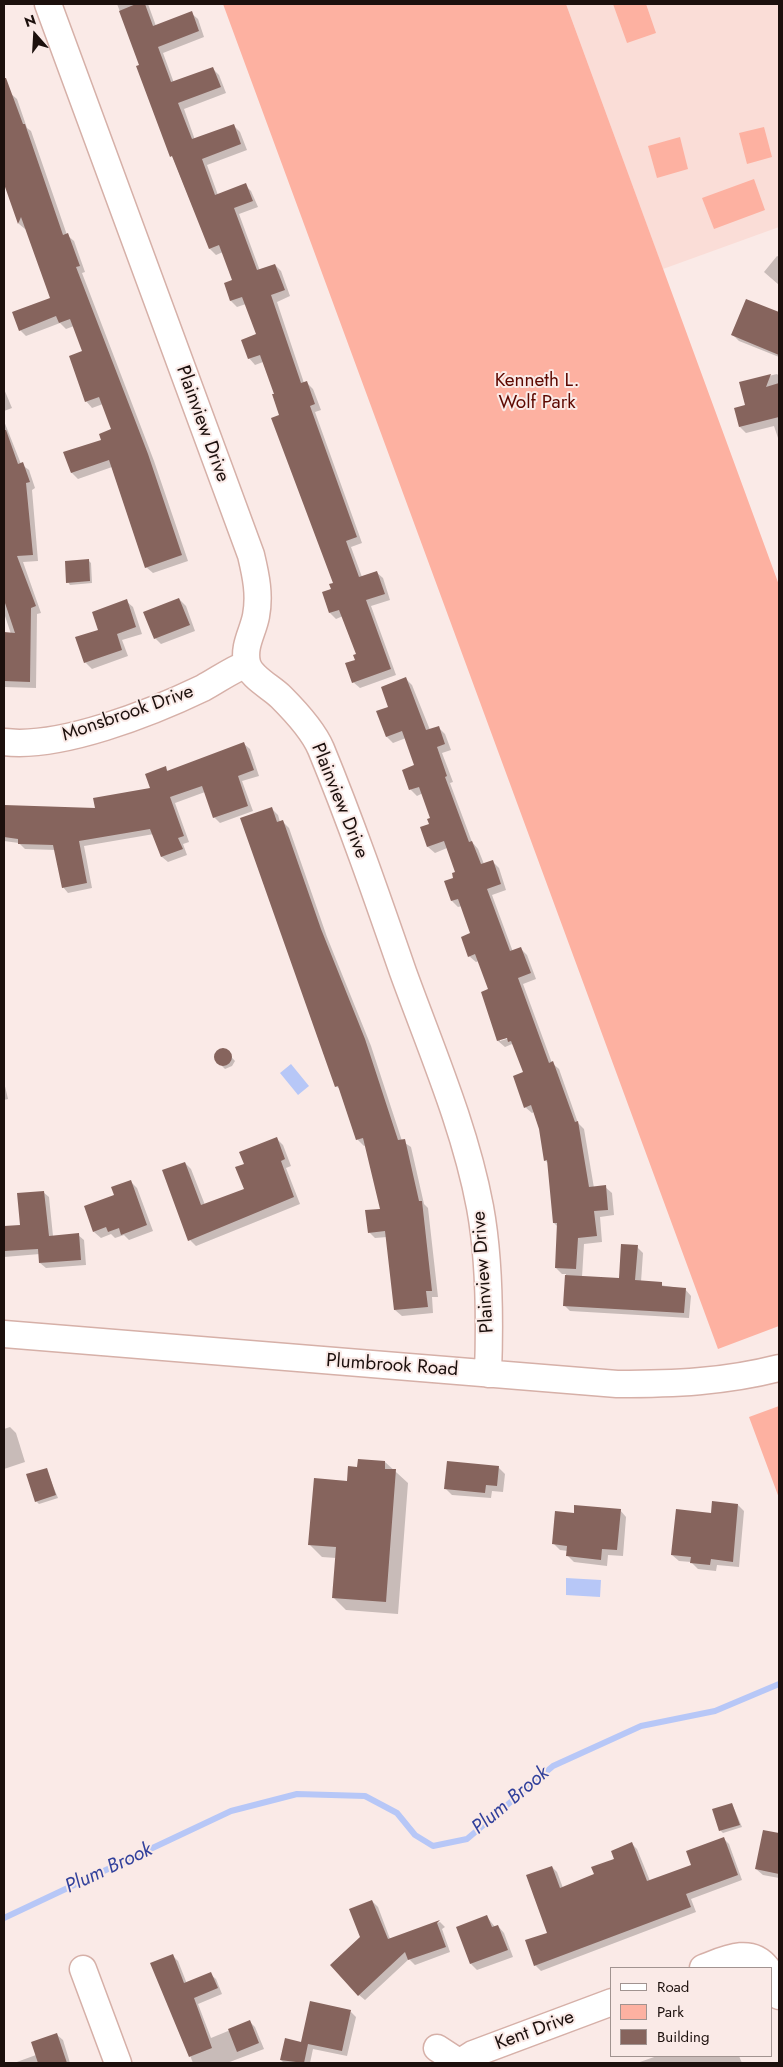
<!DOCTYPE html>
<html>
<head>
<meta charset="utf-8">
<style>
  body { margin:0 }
  #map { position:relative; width:783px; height:2067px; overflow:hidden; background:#faeae7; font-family:Jost,sans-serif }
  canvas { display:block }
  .frame { position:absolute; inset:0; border:5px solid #1c100d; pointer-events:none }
  .legend { position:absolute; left:610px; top:1967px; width:162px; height:90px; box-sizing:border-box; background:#faeae7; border:1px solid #a19390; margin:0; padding:6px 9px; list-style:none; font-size:15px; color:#1c100d }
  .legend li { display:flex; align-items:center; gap:10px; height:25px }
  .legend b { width:25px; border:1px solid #a19390 }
  .north { position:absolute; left:10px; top:10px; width:50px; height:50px; -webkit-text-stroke:4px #faeae7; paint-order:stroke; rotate:341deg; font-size:14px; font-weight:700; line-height:20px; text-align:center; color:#1c100d }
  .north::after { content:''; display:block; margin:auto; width:18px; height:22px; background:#1c100d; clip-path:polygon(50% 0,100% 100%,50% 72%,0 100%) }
</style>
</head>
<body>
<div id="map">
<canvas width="783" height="2067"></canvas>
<div class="frame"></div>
<ul class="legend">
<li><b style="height:6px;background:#fff"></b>Road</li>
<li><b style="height:14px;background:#fdb1a1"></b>Park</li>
<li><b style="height:14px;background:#86645d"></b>Building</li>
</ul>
<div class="north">N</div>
</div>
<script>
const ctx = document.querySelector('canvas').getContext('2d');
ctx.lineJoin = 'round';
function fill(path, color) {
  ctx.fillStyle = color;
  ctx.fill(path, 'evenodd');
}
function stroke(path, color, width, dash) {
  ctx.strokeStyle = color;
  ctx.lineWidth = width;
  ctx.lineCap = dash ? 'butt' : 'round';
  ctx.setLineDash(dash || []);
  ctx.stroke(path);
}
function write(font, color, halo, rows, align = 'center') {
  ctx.font = font + ' Jost,sans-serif';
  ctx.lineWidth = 4;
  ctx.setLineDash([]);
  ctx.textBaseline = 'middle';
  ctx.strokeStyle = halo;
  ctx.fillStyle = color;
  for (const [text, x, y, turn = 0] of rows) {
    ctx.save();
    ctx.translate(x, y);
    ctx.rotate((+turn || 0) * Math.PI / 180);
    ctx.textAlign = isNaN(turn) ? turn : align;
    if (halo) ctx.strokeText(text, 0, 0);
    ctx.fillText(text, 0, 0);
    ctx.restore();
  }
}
const built = new Path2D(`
  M566,4H779V227L663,269Z`);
const green = new Path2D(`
  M223,4H566L779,585V1326L718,1349Z
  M613,4H646L656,33L627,43Z
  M764,127L772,157L747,164L739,133Z
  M680,137L688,169L657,178L648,146Z
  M754,179L765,210L714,229L702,198Z
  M779,1406V1498L749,1417Z`);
const water = new Path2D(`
  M291,1064L309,1086L298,1095L280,1073Z
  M566,1578L601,1580L600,1597L566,1595Z`);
const shadow = new Path2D(`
  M117,4H148L156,26L191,13L198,19L204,37L163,53L174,83L213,69L219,75L226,93L184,109L195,140L234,126L240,132L247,150L207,165L218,195L245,185L251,191L258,207L239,214L260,271L275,265L281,271L290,296L277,302L304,383H307L313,389L321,410L315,412L362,543L351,547L362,577L376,572L383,578L390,600L371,606L396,675L360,688L353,682L357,655L343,616L336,619L330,613L335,583L275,394L263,362L255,365L249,358L257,335L246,304L237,307L231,301L225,284L234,280L223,252L216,255L210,249L197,214L194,210L158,121L141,65Z
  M10,93L17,99L27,128L31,131L67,235L74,241L85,272L82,273L154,461L188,561L153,573L146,567L112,467L78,479L72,473L65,453L103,440L113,430L103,404L92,408L86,401L84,352L74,326L66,329L60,323L26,336L20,330L51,299L26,227L25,229L19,224L4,181V96Z
  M777,256L779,257V285L764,272Z
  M747,300L779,313V357L739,341L733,335Z
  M777,374L779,376V441L774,426L746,433L740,427L735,409L746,406L740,383Z
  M4,389L12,408L4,411Z
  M4,421L21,464L29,470L35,488L32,490L38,561L23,562L41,613L37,614L36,688L4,687V634H11L4,613Z
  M88,560L91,563L92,583L70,585L68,582Z
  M179,599L186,606L195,631L161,644L155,638Z
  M126,601L133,607L142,634L122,640L128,656L92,669L85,662L99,630Z
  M406,679L412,685L430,730L438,727L445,734L451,750L442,753L453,782L450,783L472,842L478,849L484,864L492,861L499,868L506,890L492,895L513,952L521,949L527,955L536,979L523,984L552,1063L559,1069L578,1123L584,1129L594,1188L605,1187L612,1193L614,1215L600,1217L602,1242L584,1244L582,1277L620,1280L637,1247L643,1253L641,1282L685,1289L691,1296L689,1318L570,1311L564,1305L566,1274H562L556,1268L558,1227L554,1223L549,1164L545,1160L540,1128L534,1112L532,1113L525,1107L524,1073L515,1047L512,1044L505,1047L498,1041L483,992L489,990L479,961L476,962L469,956L472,934L462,906L458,907L452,901L445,882L455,878L456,873L447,848L435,853L428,847L421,828L431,825L432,819L423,793L417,796L410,789L416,766L406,738L393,743L387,737L390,707ZM513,1037L500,1041V1039Z
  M244,744L250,749L259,776L242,781L253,811L220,823L214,817L205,792L175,803L189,842L183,844L187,855L168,862L162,857L154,834L84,846L92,888L68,893L63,887L56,850L25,849L19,843L4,841V806L96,809L152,789L165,768L169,772Z
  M271,808L278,815L280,822L282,821L289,828L327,937L371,1046L402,1141L411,1147L424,1204L428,1208L438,1297H432L433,1313L402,1316L395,1310L387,1237L375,1238L369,1232L382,1210L366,1145L364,1146L357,1139L341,1090L336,1086Z
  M220,1050H225L235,1061L232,1066L225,1069L217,1061L216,1055Z
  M4,1082L8,1099L4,1100Z
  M277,1139L283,1145L291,1166L286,1168L300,1204L196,1246L190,1240L185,1163L191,1169L205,1205L246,1190L245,1164Z
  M130,1181L137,1188L153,1231L129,1240L124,1235L115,1238L111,1234L101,1238L94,1232L116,1196Z
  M43,1192L49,1197L53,1236L78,1235L84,1240L86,1265L46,1268L40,1263V1254L4,1257V1228L22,1226Z
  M10,1427L16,1433L25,1462L4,1469V1429Z
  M385,1462L408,1483L398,1614L346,1610L333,1597L336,1558L322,1557L310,1545L358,1468Z
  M498,1467L505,1474L503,1492L492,1491L491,1498L452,1495L445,1488Z
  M46,1469L58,1498L39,1504L36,1501Z
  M738,1505L744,1511L739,1567L717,1565L716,1571L698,1569L691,1562L679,1561L672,1555L712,1514Z
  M620,1510L626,1517L623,1556L608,1555L607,1566L574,1562L568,1556V1551L560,1550L554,1544L575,1514Z
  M732,1804L742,1827L723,1833L720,1830Z
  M764,1831L779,1834V1878L763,1875L756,1869Z
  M723,1838L729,1844L742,1880L691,1899L696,1912L541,1971L535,1965L548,1934L552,1867L557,1872L563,1888L595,1875L632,1844L637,1849L650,1881L692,1866Z
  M372,1901L378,1907L390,1939L440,1922L445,1927L442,1929L450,1952L415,1965L409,1959L365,2000L359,1995L361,1938Z
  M487,1917L495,1927L498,1926L504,1933L513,1957L477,1970L471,1964Z
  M173,1956L178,1961L187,1984L210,1974L216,1979L222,1994L198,2004L211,2038L250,2022L255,2027L264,2049L227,2063H193L169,2002Z
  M351,2012L356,2017L347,2056L313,2049L310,2063H284L281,2060Z
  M56,2034L63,2040L70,2063H14L36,2055Z
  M657,2056H739L742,2063H637Z`);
const stream = new Path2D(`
  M4,1918L231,1811L297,1794L365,1796L397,1813L415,1835L433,1846L467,1839L553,1766L641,1726L715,1711L779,1684`);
const building = new Path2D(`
  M136,4H145L153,26L192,11L199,31L158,47L171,82L213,67L221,87L178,103L192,139L234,124L241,144L202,159L215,195L246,183L253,201L234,208L257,270L275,264L285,290L271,295L301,383L307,381L315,404L310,406L357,537L346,541L359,577L377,571L385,594L366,600L391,669L352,683L345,663L355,660L353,655L356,654L339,610L329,613L322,592L331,589L329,584L333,583L271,418L279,415L272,394H274L260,355L248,359L241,340L256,334L242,297L230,301L224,283L232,280L219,245L209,249L172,156L170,157L136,66L139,65L119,11Z
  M4,78H6L23,124H25L63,235L68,233L80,266L76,267L148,454L182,555L145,568L109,460L71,473L63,452L101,440L99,434L111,429L99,397L85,402L69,356L82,351L70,319L59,323L56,316L19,331L12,312L50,298L21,217L18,224L4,184Z
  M746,299L779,312V355L731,335Z
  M771,374L766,387L779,383V417L739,427L734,408L745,405L739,382Z
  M4,430H6L18,464L23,462L30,482L26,483L33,555L17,556L36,606L31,608L30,682L4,681V632L15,633L4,600Z
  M89,559L90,581L66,583L65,561Z
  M179,598L190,625L154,639L143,612Z
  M127,599L136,627L117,634L122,650L84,663L75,637L98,630L92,612Z
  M406,677L426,730L439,726L445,744L437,747L447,776L445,777L469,842L472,841L481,864L493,860L501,884L487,889L510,951L521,947L531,973L518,978L549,1063L553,1061L575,1122L578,1121L589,1187L606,1185L608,1210L594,1211L597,1236L578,1238L576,1269L555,1268L557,1223H553L547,1160L544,1161L539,1129L531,1105L524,1108L513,1076L523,1072L511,1041L508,1042L507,1038L497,1041L481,992L488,989L475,954L468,957L461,937L470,933L458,899L451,901L444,881L453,878L452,873L455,872L444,841L427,847L420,827L429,824L427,819L430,818L419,787L409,790L402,770L414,765L402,731L386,737L376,711L388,707L381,687Z
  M244,742L254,770L238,776L248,806L213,818L202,786L170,797L184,836L178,838L183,849L161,857L150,829L79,841L87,883L62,888L53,845L18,844V839L4,837V805L95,808L93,798L150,788L145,774L166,766L167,771Z
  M272,807L277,822L283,820L321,929L365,1039L398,1140L405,1139L419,1201H422L432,1291H426L428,1307L394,1310L385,1231L368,1233L365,1210L380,1209L363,1138L356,1140L338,1086L335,1087L240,818Z
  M214 1057a9 9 0 1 1 18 0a9 9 0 1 1-18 0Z
  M277,1137L285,1159L281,1161L294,1197L188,1241L162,1170L185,1162L201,1205L244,1189L235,1167L244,1164L239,1152Z
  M131,1180L147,1225L121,1235L119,1228L108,1232L106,1227L93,1232L84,1206L114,1195L111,1187Z
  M44,1191L49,1236L79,1233L81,1260L39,1263L38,1249L4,1251V1226L20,1225L17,1193Z
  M621,1244L638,1245L635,1280L662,1282V1286L686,1288L684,1313L563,1306L565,1275L619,1278Z
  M358,1459L385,1461V1469H396L386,1602L332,1598L336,1547L308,1545L314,1478L347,1481L348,1466L357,1467Z
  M447,1461L499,1466L497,1486L486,1485L485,1493L444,1489Z
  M47,1468L56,1495L35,1502L26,1474Z
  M712,1501L738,1504L733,1562L711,1559L710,1565L690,1563L691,1557L671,1555L676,1509L711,1513Z
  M574,1505L621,1509L617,1550L602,1549L601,1560L566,1556L567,1546L552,1544L555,1511L574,1513Z
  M732,1803L740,1825L719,1831L712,1809Z
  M763,1830L779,1833V1874L755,1869Z
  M724,1837L738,1875L686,1894L691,1907L534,1966L525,1940L547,1933L526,1875L552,1866L560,1888L594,1874L591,1867L614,1859L611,1851L632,1842L647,1881L691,1865L686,1851Z
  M372,1900L388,1939L440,1920L437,1923L446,1947L408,1960L405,1952L358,1996L330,1965L360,1937L349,1909Z
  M487,1915L492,1927L498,1925L508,1950L470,1964L456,1927Z
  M173,1954L184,1983L211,1972L218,1988L194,1998L212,2048L189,2057L150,1963Z
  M310,2001L351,2010L342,2051L308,2044L304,2063L280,2060L285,2038L301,2042Z
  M250,2020L259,2043L237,2052L228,2029Z
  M57,2033L67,2063H38L31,2042Z`);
const minor = new Path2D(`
  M48,4L251,555C256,576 260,595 256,616C253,632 243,646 247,663C250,677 271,687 281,697C295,711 313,730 321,749C351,822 377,897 403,972C431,1049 465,1127 480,1207C490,1261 490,1319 488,1374
  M4,742C60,749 151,713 203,688C218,680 231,670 247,664
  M4,1334L617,1384C674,1384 724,1382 779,1368
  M703,1968C724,1960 750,1946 767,1968
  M83,1969L118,2063
  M772,1976L779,1996
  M437,2048L460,2063
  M459,2063L473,2054L612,2002`);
const parkNames = [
  ["Kenneth L.",537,381],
  ["Wolf Park",537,403]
];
const streetNames = [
  ["Plainview Drive",202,424,70],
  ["Monsbrook Drive",128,714,-19],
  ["Plainview Drive",339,801,68],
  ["Plainview Drive",484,1272,-94],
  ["Plumbrook Road",392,1366,4],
  ["Kent Drive",535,2031,-20]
];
const waterNames = [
  ["Plum Brook",511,1801,-40],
  ["Plum Brook",109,1869,-25]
];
fill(built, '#faddd7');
fill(green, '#fdb1a1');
fill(water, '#b7c7f7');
fill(shadow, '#0003');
stroke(stream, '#b7c7f7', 6);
fill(building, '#86645d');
stroke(minor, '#d6b0a8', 29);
stroke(minor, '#fff', 26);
write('19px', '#5d0800', '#faeae7', parkNames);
write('19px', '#1c100d', '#faeae7', streetNames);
write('italic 20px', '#31409b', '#faeae7', waterNames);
</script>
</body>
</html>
